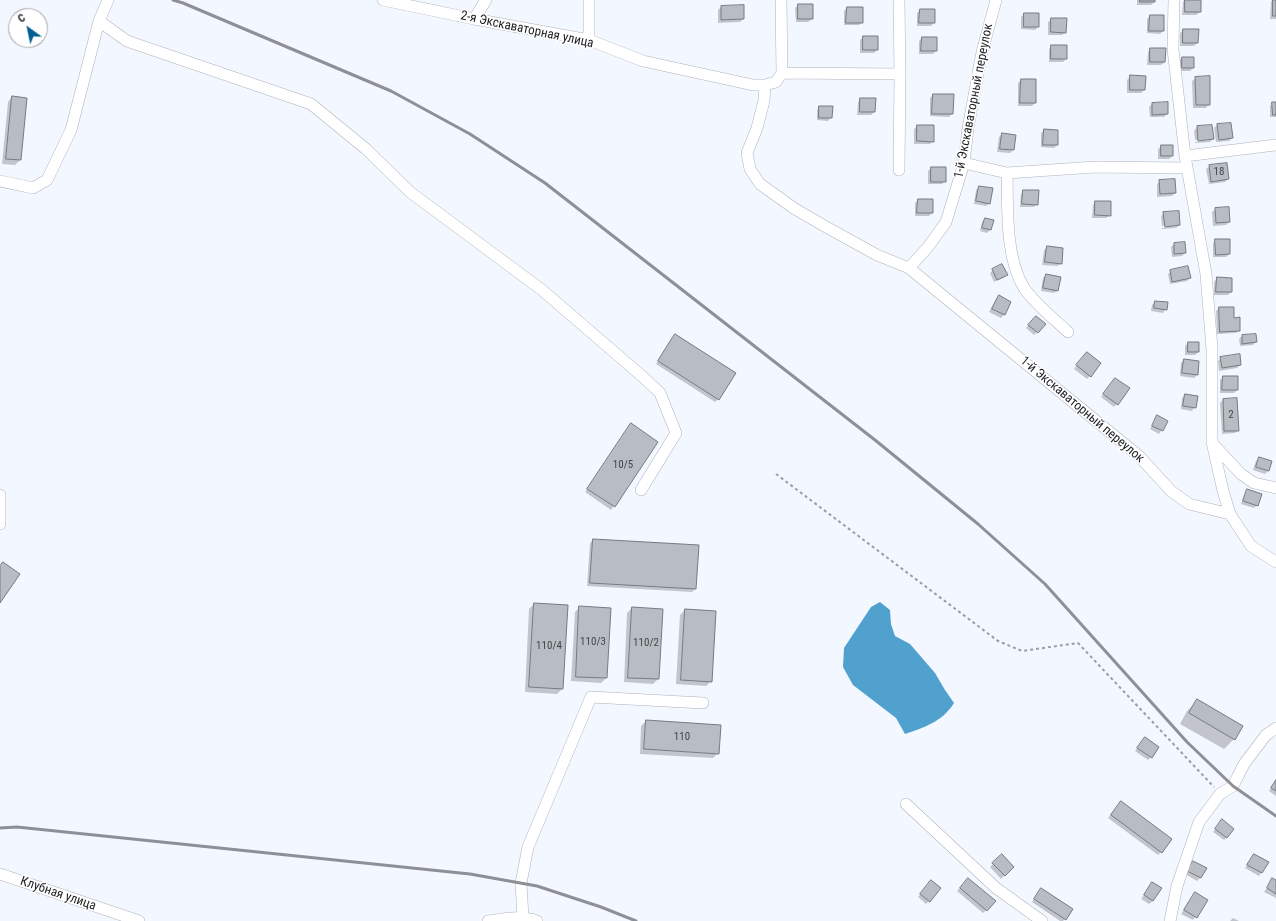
<!DOCTYPE html>
<html>
<head>
<meta charset="utf-8">
<style>
  body { margin:0 }
  #map { position:relative; width:1276px; height:921px; overflow:hidden; background:#f3f7ff; font-family:"Roboto Condensed",sans-serif }
  canvas { display:block }
  .north { position:absolute; left:8px; top:8px; width:40px; height:40px; box-sizing:border-box; background:#fff; border:1px solid #a5a5a7; border-radius:50%; rotate:327deg; font-size:11px; font-weight:700; line-height:16px; text-align:center; color:#1e1f22 }
  .north::after { content:''; display:block; margin:auto; width:14px; height:18px; background:#015f90; clip-path:polygon(50% 0,100% 100%,50% 72%,0 100%) }
</style>
</head>
<body>
<div id="map">
<canvas width="1276" height="921"></canvas>
<div class="north">С</div>
</div>
<script>
const ctx = document.querySelector('canvas').getContext('2d');
ctx.lineJoin = 'round';
function fill(path, color) {
  ctx.fillStyle = color;
  ctx.fill(path, 'evenodd');
}
function stroke(path, color, width, dash) {
  ctx.strokeStyle = color;
  ctx.lineWidth = width;
  ctx.lineCap = dash ? 'butt' : 'round';
  ctx.setLineDash(dash || []);
  ctx.stroke(path);
}
function write(font, color, halo, rows, align = 'center') {
  ctx.font = font + ' "Roboto Condensed",sans-serif';
  ctx.lineWidth = 3;
  ctx.setLineDash([]);
  ctx.textBaseline = 'middle';
  ctx.strokeStyle = halo;
  ctx.fillStyle = color;
  for (const [text, x, y, turn = 0] of rows) {
    ctx.save();
    ctx.translate(x, y);
    ctx.rotate((+turn || 0) * Math.PI / 180);
    ctx.textAlign = isNaN(turn) ? turn : align;
    if (halo) ctx.strokeText(text, 0, 0);
    ctx.fillText(text, 0, 0);
    ctx.restore();
  }
}
const water = new Path2D(`
  M880,602L890,610L891,624L895,636L910,644L935,673L945,690L954,703C942,722 925,727 905,734L896,718L853,685L843,667L844,648L871,607Z`);
const shadow = new Path2D(`
  M1137,0H1154V2L1151,5H1137Z
  M1184,0H1200V12L1196,15H1182L1183,2Z
  M1272,0H1276V19H1270L1271,2Z
  M798,5L812,19L808,22H796L795,8Z
  M743,6V19L740,22L718,23V10L721,7Z
  M847,8L862,22L859,25H844V11Z
  M920,10L934,23L931,26H917V13Z
  M1024,14L1038,27L1035,30L1021,29V17Z
  M1150,16L1163,31L1160,34L1147,33V19Z
  M1052,19L1066,32L1062,35H1048V22Z
  M1184,30L1197,43L1194,46H1180V33Z
  M863,37L877,50L874,53H860V40Z
  M922,38L936,51L933,54H919V41Z
  M1052,46L1066,59L1063,62H1049V49Z
  M1151,49L1165,62L1161,65H1147L1148,52Z
  M1182,58L1193,68L1190,71H1179V61Z
  M1131,76L1144,90L1141,93H1127V80Z
  M1196,78L1209,104L1206,108H1193L1192,81Z
  M1021,80L1035,103L1032,106H1018V83Z
  M933,95L952,114L949,117L930,116V98Z
  M12,97L20,160L15,165L2,164L8,102Z
  M861,99L874,112L871,115H857L858,102Z
  M1273,103H1276V117H1270V106Z
  M1152,104L1167,114L1164,117H1150L1149,107Z
  M820,106L831,117L828,121L817,120V110Z
  M1217,125L1232,138L1229,141L1216,142L1214,128Z
  M918,126L933,141L930,144H914V129Z
  M1197,127L1213,139L1210,142L1195,143V142L1211,140V138L1195,140L1194,131Z
  M1044,130L1057,145L1054,148L1041,147V133Z
  M1002,134L1013,150L1010,153L997,152L999,137Z
  M1162,146L1172,156L1169,159H1158V149Z
  M1210,166L1228,179L1225,182L1209,184L1206,169Z
  M931,168L945,181L942,184H928V171Z
  M1160,181L1175,193L1172,196L1157,197V184Z
  M979,187L989,203L986,206L974,204L976,190Z
  M1024,191L1037,204L1034,207H1020L1021,194Z
  M918,200H932V213L929,216H915V203Z
  M1096,202L1110,215L1106,218H1092L1093,205Z
  M1228,208L1229,222L1226,225L1213,226L1212,212L1216,209Z
  M1164,213L1179,225L1176,228L1162,229V228L1177,226V224L1162,226L1161,216Z
  M985,219L990,230L987,233L980,231L982,222Z
  M1216,240L1229,254L1226,257H1213V243Z
  M1174,244L1185,253L1182,256L1172,257L1171,247Z
  M1047,247L1061,263L1058,266L1042,265L1044,250Z
  M993,270L1006,275L1003,278L994,282L990,273Z
  M1171,271L1190,278L1187,281L1170,284L1168,274Z
  M1046,275L1058,290L1054,293L1041,291L1043,278Z
  M1217,278L1231,292L1228,295H1214V282Z
  M999,296L1010,302L1004,315L1001,318L989,312L996,299Z
  M1155,302L1166,309L1163,313L1151,311L1152,305Z
  M1219,308L1233,319L1239,330L1236,333L1217,334L1216,311Z
  M1033,320L1037,332L1034,335L1026,328Z
  M1242,336L1256,342L1253,345L1240,346L1239,339Z
  M672,338L718,399L715,402L656,364Z
  M1188,343L1198,352L1195,355H1185V346Z
  M1084,356L1090,376L1087,379L1074,369Z
  M1221,358L1240,365L1237,368L1219,371L1218,361Z
  M1184,360L1197,375L1194,378L1180,376L1181,363Z
  M1223,377H1237V390L1234,393H1220V380Z
  M1115,379L1117,404L1114,407L1101,397Z
  M1185,395L1195,407L1192,411L1181,409L1182,398Z
  M1223,400L1238,430L1235,433L1222,434L1220,403Z
  M1157,417L1167,421L1159,434L1150,429Z
  M631,425L657,442L611,510L585,492Z
  M1260,458L1271,461L1268,471L1265,474L1253,470L1256,461Z
  M1248,490L1257,505L1254,508L1241,504L1245,493Z
  M593,540L695,589L692,592L587,586L590,543Z
  M534,604L562,689L557,694L525,692L529,609Z
  M580,607L606,678L601,683L571,681L575,612Z
  M632,608L662,610L658,679L653,684L624,682L627,613Z
  M685,610L711,681L706,686L676,684L680,615Z
  M1197,701L1234,739L1224,749L1180,724L1187,711Z
  M646,721L718,753L713,758L640,754L641,726Z
  M1142,742L1151,757L1148,760L1135,751Z
  M1276,780V796L1269,791Z
  M1121,802L1161,852L1158,855L1108,818Z
  M1222,821L1227,837L1224,840L1213,832Z
  M1002,855L1013,867L1001,879L990,867Z
  M1254,855L1267,863L1259,876L1245,868Z
  M1193,862L1200,878L1197,881L1185,874Z
  M1272,880L1276,882V898L1264,892Z
  M965,882L986,910L983,913L957,891Z
  M1152,883L1153,901L1149,904L1141,899Z
  M928,885L929,901L926,904L918,897Z
  M1038,893L1065,919L1063,921H1060L1032,902Z
  M1195,893L1206,900L1193,920L1181,914Z
  M1233,918L1239,921H1230Z`);
const building = new Path2D(`
  M1140,0H1155V2H1140Z
  M1185,0H1201V12H1185Z
  M1273,0H1276V16H1273Z
  M798,4H813V19H798Z
  M744,5V19L721,20V6Z
  M847,7H863V23H846Z
  M920,9H935V23H919Z
  M1024,13H1039V27H1024Z
  M1150,15H1164V31H1149Z
  M1051,18H1067L1066,33L1051,32Z
  M1183,29H1199L1198,43H1183Z
  M863,36H878V50H863Z
  M922,37H937V51H921Z
  M1051,45H1067V59H1051Z
  M1150,48H1166L1165,62H1150Z
  M1182,57H1194V68H1182Z
  M1130,75L1146,76L1145,90H1130Z
  M1210,76V105H1196L1195,77Z
  M1021,79H1036V103H1020Z
  M933,94H954L953,114H932Z
  M12,96L27,98L21,160L6,159Z
  M860,98H876L875,112H860Z
  M1168,102V114L1152,115V103Z
  M1272,102H1276V115H1273Z
  M819,106H833L832,118H819Z
  M1231,123L1233,138L1219,140L1217,124Z
  M917,125H934V142L917,141Z
  M1212,125L1214,139L1198,141L1197,126Z
  M1044,129L1058,130V145H1043Z
  M1002,133L1016,135L1014,150L1000,149Z
  M1161,145H1173V156H1161Z
  M1227,163L1229,179L1211,182L1209,165Z
  M931,167H946V182H931Z
  M1175,179L1176,193L1160,194L1159,180Z
  M979,186L993,188L990,204L976,201Z
  M1023,190H1039L1038,205L1022,204Z
  M918,199H933V213H917Z
  M1095,201H1111V216L1095,215Z
  M1229,207L1230,222L1216,223L1215,208Z
  M1179,211L1180,225L1165,227L1163,212Z
  M985,218L994,220L991,230L982,228Z
  M1215,239H1230V254L1216,255Z
  M1185,242L1186,253L1174,254V243Z
  M1047,246L1063,248L1062,264L1045,262Z
  M1002,264L1008,275L997,280L992,269Z
  M1188,266L1191,278L1172,282L1170,270Z
  M1046,274L1061,277L1058,291L1043,288Z
  M1217,277L1232,278V292H1216Z
  M999,295L1011,302L1005,315L992,309Z
  M1155,301L1168,302L1167,310L1154,308Z
  M1219,307H1234V318L1240,317V331L1220,332Z
  M1036,316L1046,324L1038,333L1028,325Z
  M675,334L736,373L719,400L658,361Z
  M1256,334L1257,342L1242,344V335Z
  M1188,342H1199V352H1188Z
  M1087,352L1101,363L1091,377L1076,365Z
  M1240,354L1241,365L1222,368L1220,357Z
  M1184,359L1199,361L1198,375L1182,373Z
  M1223,376H1238V390H1222Z
  M1115,378L1130,388L1118,405L1103,394Z
  M1185,394L1198,396L1196,408L1183,406Z
  M1237,398L1239,431H1224L1223,399Z
  M1157,415L1168,421L1163,431L1152,426Z
  M631,423L658,442L615,507L587,489Z
  M1259,457L1272,461L1269,471L1256,467Z
  M1247,489L1262,494L1258,506L1243,501Z
  M593,539L699,545L696,589L590,583Z
  M3,562L20,574L0,603V566Z
  M534,603L568,605L563,689L529,687Z
  M579,606L611,608L607,678L576,677Z
  M632,607L663,609L659,679L628,678Z
  M685,609L716,611L712,682L681,680Z
  M1197,699L1243,726L1235,740L1189,713Z
  M646,720L721,725L719,754L644,749Z
  M1145,737L1159,747L1152,758L1137,748Z
  M1276,780V791L1271,788Z
  M1121,801L1172,839L1162,853L1111,815Z
  M1222,819L1234,829L1227,838L1215,829Z
  M1002,854L1014,867L1005,876L992,863Z
  M1254,854L1269,862L1262,873L1247,865Z
  M1193,861L1207,868L1201,878L1187,871Z
  M968,878L996,901L987,911L960,888Z
  M1272,878L1276,880V894L1267,888Z
  M931,880L941,888L930,902L920,894Z
  M1152,882L1162,888L1153,901L1144,895Z
  M1041,888L1073,909L1066,920L1034,899Z
  M1195,892L1208,900L1197,918L1184,910Z`);
const path = new Path2D(`
  M776,474L998,641L1022,651L1078,643L1214,787`);
const minor = new Path2D(`
  M383,0L474,19L589,40L643,61L753,85H765L776,82L782,73L781,0
  M899,0L900,74
  M996,0L982,52L968,128L964,163L946,222L928,247L909,268L1139,456L1171,491L1189,504L1230,514
  M1174,0L1173,49L1185,156L1206,274L1212,349V442L1223,491L1230,514L1251,546L1276,562
  M474,19L486,0
  M99,21L127,41L311,104L366,149L410,192L542,290L643,377L660,393L676,433L641,490
  M589,40V0
  M782,73L900,74L899,170
  M765,85L764,101L757,128L747,153L750,169L760,184L795,209L828,228L877,255L909,268
  M1185,156L1276,145
  M964,163L1007,173L1095,167L1187,168
  M1007,173C1008,208 1005,257 1024,288C1036,305 1053,318 1068,332
  M0,181L33,188L47,180L71,130L99,21L108,0
  M1213,444L1241,474L1254,483L1276,488
  M0,495V524
  M906,804L996,888L1042,921
  M0,874L139,921
  M523,918L521,883L528,847L591,697L703,703
  M488,921C503,919 522,915 537,921
  M1170,921L1177,886L1199,822L1220,794L1233,786L1244,764L1266,735L1276,728`);
const rail = new Path2D(`
  M173,0L183,3L391,91L470,134L545,183L875,440L978,524L1045,584L1187,742L1233,786L1276,816
  M0,828L17,827L470,874L537,886L601,907L636,921`);
const numberNames = [
  ["18",1219,172],
  ["2",1231,415],
  ["10/5",623,465],
  ["110/3",593,642],
  ["110/2",646,643],
  ["110/4",549,646],
  ["110",682,737]
];
const streetNames = [
  ["2-я Экскаваторная улица",527,30,12],
  ["1-й Экскаваторный переулок",974,101,-79],
  ["1-й Экскаваторный переулок",1082,410,40],
  ["Клубная улица",58,894,19]
];
fill(water, '#51a1ce');
fill(shadow, '#0003');
fill(building, '#b8bcc3');
stroke(building, '#777a81', 1);
stroke(minor, '#afb2ba', 12);
stroke(path, '#9a9da3', 2, [3, 3]);
stroke(minor, '#fff', 11);
stroke(rail, '#8e9096', 3);
write('11px', '#44464a', null, numberNames);
write('13px', '#1e1f22', '#fff', streetNames);
</script>
</body>
</html>
